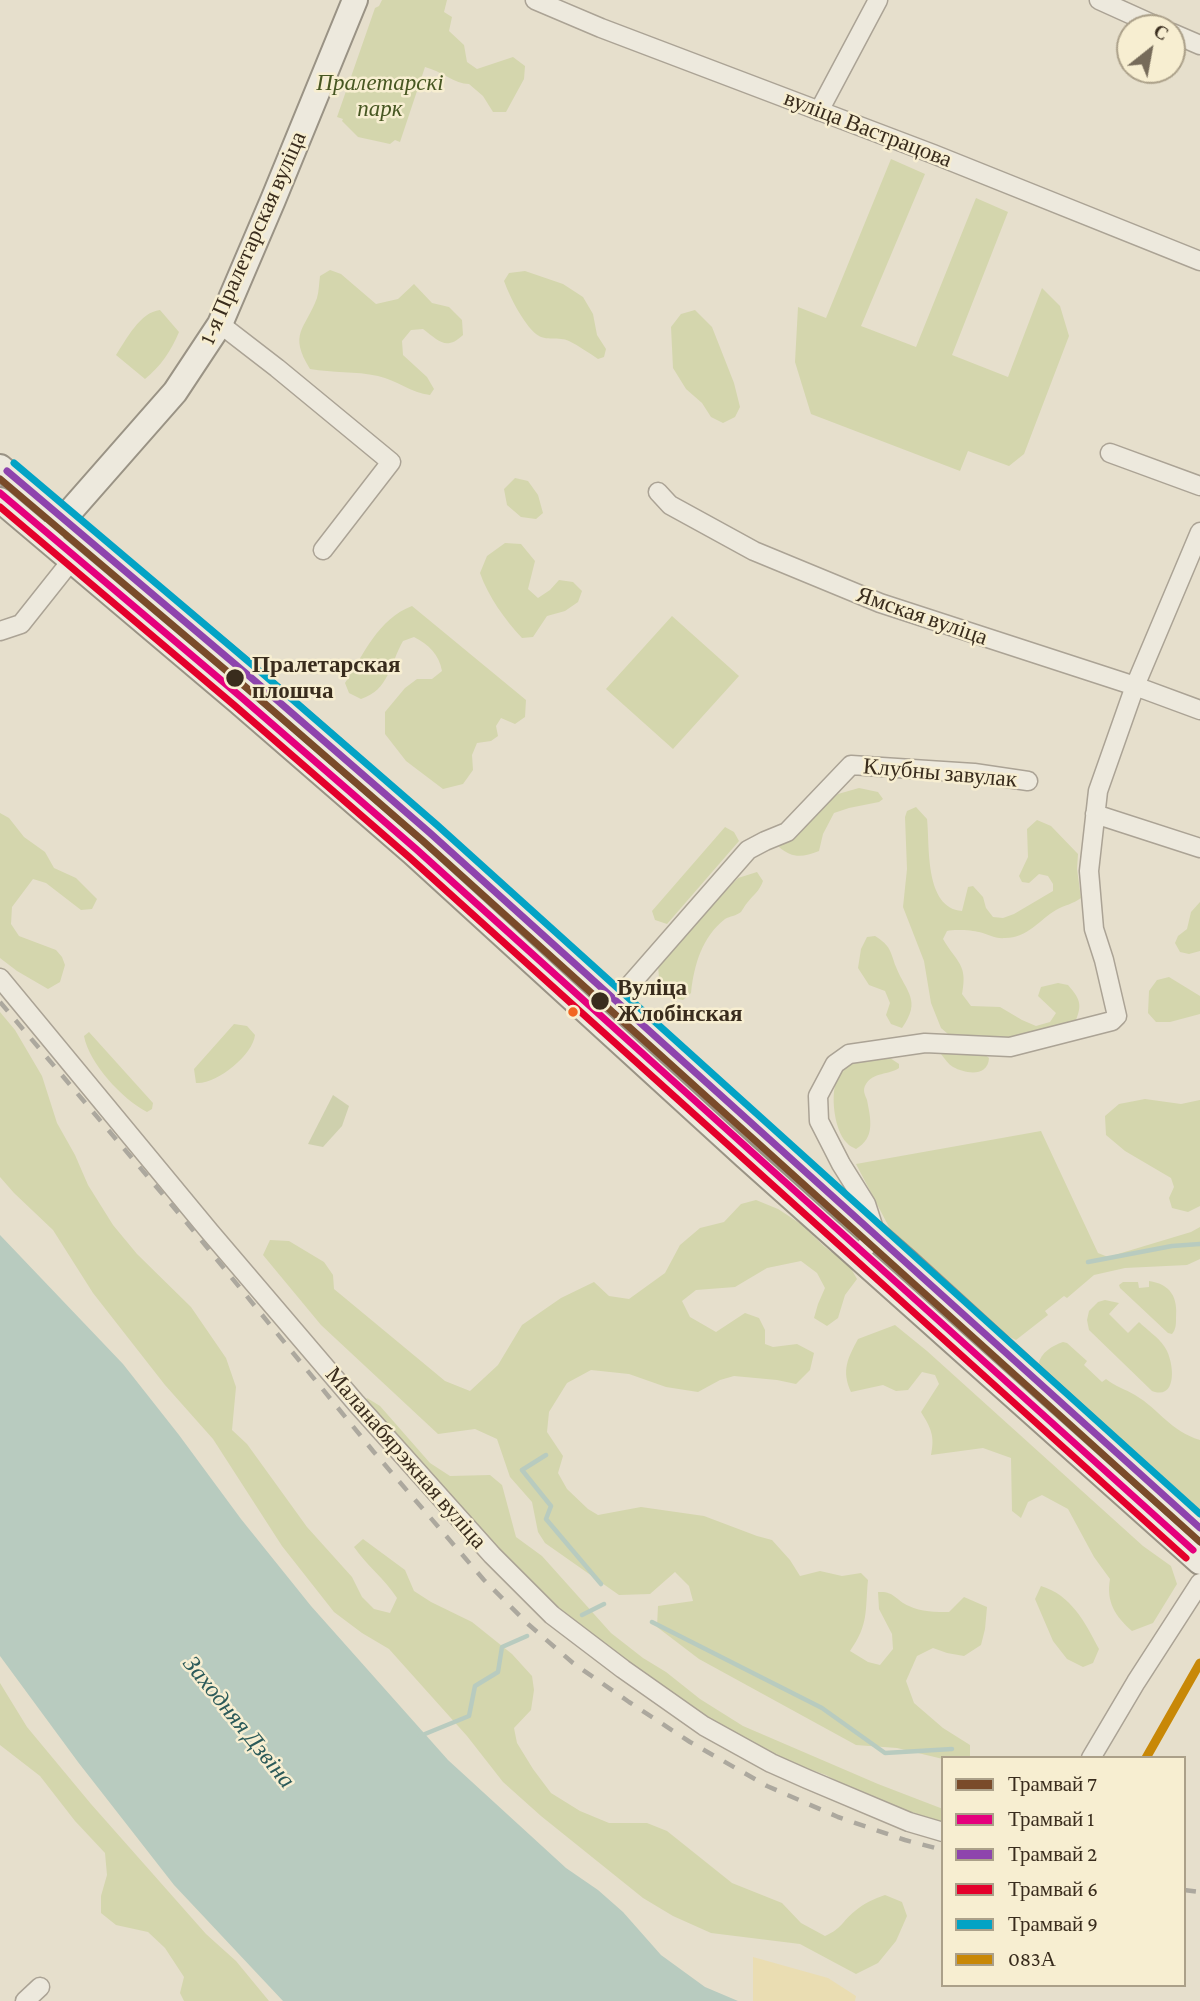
<!DOCTYPE html>
<html>
<head>
<meta charset="utf-8">
<style>
  body { margin:0 }
  #map { position:relative; width:1200px; height:2001px; overflow:hidden; background:#e6dfcc; font-family:"Crimson Pro",serif }
  canvas { display:block }
  .legend { position:absolute; left:941px; top:1756px; width:245px; height:231px; box-sizing:border-box; background:#f7eed1; border:2px solid #aba089; margin:0; padding:9px 12px; list-style:none; font-size:21px; color:#392c1d }
  .legend li { display:flex; align-items:center; gap:14px; height:35px }
  .legend b { width:35px; border:2px solid #aba089 }
  .north { position:absolute; left:1116px; top:14px; width:70px; height:70px; box-sizing:border-box; background:#f7eed1; border:2px solid #aba089; border-radius:50%; rotate:31deg; font-size:19px; font-weight:700; line-height:28px; text-align:center; color:#392c1d }
  .north::after { content:''; display:block; margin:auto; width:24px; height:32px; background:#766b5a; clip-path:polygon(50% 0,100% 100%,50% 72%,0 100%) }
</style>
</head>
<body>
<div id="map">
<canvas width="1200" height="2001"></canvas>
<ul class="legend">
<li><b style="height:9px;background:#7a4b2a"></b>Трамвай 7</li>
<li><b style="height:9px;background:#e5007d"></b>Трамвай 1</li>
<li><b style="height:9px;background:#8e44ad"></b>Трамвай 2</li>
<li><b style="height:9px;background:#e4002b"></b>Трамвай 6</li>
<li><b style="height:9px;background:#03a3c5"></b>Трамвай 9</li>
<li><b style="height:9px;background:#c88807"></b>083А</li>
</ul>
<div class="north">С</div>
</div>
<script>
const ctx = document.querySelector('canvas').getContext('2d');
ctx.lineJoin = 'round';
function fill(path, color) {
  ctx.fillStyle = color;
  ctx.fill(path, 'evenodd');
}
function stroke(path, color, width, dash) {
  ctx.strokeStyle = color;
  ctx.lineWidth = width;
  ctx.lineCap = dash ? 'butt' : 'round';
  ctx.setLineDash(dash || []);
  ctx.stroke(path);
}
function write(font, color, halo, rows, align = 'center') {
  ctx.font = font + ' "Crimson Pro",serif';
  ctx.lineWidth = 5;
  ctx.setLineDash([]);
  ctx.textBaseline = 'middle';
  ctx.strokeStyle = halo;
  ctx.fillStyle = color;
  for (const [text, x, y, turn = 0] of rows) {
    ctx.save();
    ctx.translate(x, y);
    ctx.rotate((+turn || 0) * Math.PI / 180);
    ctx.textAlign = isNaN(turn) ? turn : align;
    if (halo) ctx.strokeText(text, 0, 0);
    ctx.fillText(text, 0, 0);
    ctx.restore();
  }
}
const green = new Path2D(`
  M382,0H447L444,12L452,17L449,31L464,45L467,62L477,69L513,57L525,66L524,79L506,112H493L483,96L469,84C455,84 441,71 425,67L400,142L395,140L390,144L358,137L342,121L343,119L337,117L375,8L379,6Z
  M891,159L925,174L861,326L916,347L976,198L1008,212L952,355L1008,377L1042,288L1060,306L1069,336L1024,454L1009,466L968,451L960,471L811,414L795,362L798,307L826,318Z
  M330,270L341,274L376,304L398,299L414,284L432,303L449,307L462,320L463,335C446,351 439,341 423,329L411,330L402,341L403,355L427,377L434,389L430,395C411,393 397,380 378,376C355,371 333,373 310,369C288,333 305,330 317,298C319,291 319,283 320,276Z
  M525,271L563,284L583,297L593,314L597,335L606,349L604,357L598,359C589,353 579,346 569,341C559,336 546,342 536,334C523,323 510,297 504,281L509,273Z
  M160,310L179,332C171,351 161,366 145,379L116,355C126,340 140,312 160,310Z
  M695,310L712,327L734,383L740,407L735,417L723,423L711,417L702,403L686,389L673,368L671,327L681,314Z
  M515,478L528,481L538,495L543,513L536,519L521,517L507,505L504,489Z
  M505,543L521,544L535,561L528,589L538,598L550,590L559,580L573,582L582,591L578,602L565,611L547,616L533,637L522,638C505,620 488,596 480,573L487,556Z
  M412,606L526,700L525,717L515,724L501,718L496,726L498,736L491,741L477,743L472,755L473,770L463,784L443,789L406,761L385,734V712L405,688L417,679H432L442,671C439,654 429,645 414,637L403,641C390,664 389,690 361,699L349,693L345,683C364,654 378,619 412,606Z
  M672,616L739,676L673,749L606,689Z
  M859,788L878,792L883,799L879,802L849,808L834,813L823,834L819,851C803,857 793,859 779,847L783,837L812,813L838,794Z
  M916,807L927,819C930,845 924,908 962,911L968,887L973,886L983,897L986,908L993,917L1003,918L1014,914L1053,891V884L1048,876L1039,874L1029,883L1022,882L1019,876L1028,857L1027,829L1037,820L1051,826L1078,854L1077,869L1081,898C1073,904 1065,905 1056,910C1039,920 1028,938 1005,938C995,939 988,934 979,932C973,930 953,929 947,931L943,939C957,963 968,964 962,994L971,1006L1000,1007L1022,1020L1036,1026L1050,1022L1056,1013L1038,996L1041,987L1058,983L1068,985C1082,1001 1082,1006 1074,1025L1039,1035L1002,1039L955,1040L941,1028L931,1003L924,961L903,907L907,869L905,817L907,811Z
  M0,813L9,818L24,837L45,852L54,868L76,878L97,899L92,909L81,910L46,883L33,879L12,907L11,924L19,936L56,950L62,957L65,965L60,982L48,989L17,971L0,958Z
  M725,827L734,832L739,841L667,924L655,920L652,911Z
  M757,872L763,881C759,892 754,894 747,903C746,904 741,912 741,912C736,916 730,916 725,919C702,937 694,965 691,993L683,1000L671,997L659,977L658,966L676,942L738,878Z
  M1200,902V951L1189,954L1180,952L1175,943L1178,936L1187,929L1191,912Z
  M875,936C891,946 890,951 896,967C906,992 922,1000 902,1028L891,1024L886,1015L890,1003L885,991L869,985L858,968L861,949L867,937Z
  M1169,977L1200,996V1014L1170,1022H1156L1148,1013L1149,991L1157,980Z
  M0,1012L15,1030L42,1076L57,1123L75,1155L88,1185L113,1225L137,1254L191,1307L226,1358L236,1387L232,1430L247,1444L307,1527L352,1577L362,1597L374,1609L390,1613L397,1598C385,1579 367,1566 354,1547L363,1539L405,1570L414,1591L431,1602L472,1622L512,1654L532,1676L534,1690L531,1710L514,1728L517,1743L533,1769L551,1793L580,1811L609,1823H647L667,1831L732,1883L782,1903L801,1923L825,1936C843,1928 841,1922 855,1911C864,1903 874,1899 885,1895L902,1902L907,1916L896,1941L878,1963L856,1974L800,1944L711,1933L673,1916L643,1898L541,1816L503,1782L467,1736L389,1649L362,1633L334,1612L282,1546L213,1439L165,1385L93,1293L53,1230L14,1193L0,1177Z
  M234,1024L247,1026L255,1035C253,1055 216,1085 196,1083L194,1069Z
  M89,1032L153,1103L152,1109L147,1112C122,1099 89,1063 84,1036Z
  M947,1047L980,1051L989,1058C988,1077 966,1074 953,1067C948,1064 945,1059 941,1054Z
  M887,1056L899,1064V1068C889,1075 873,1072 866,1084C862,1090 865,1095 867,1100C871,1120 875,1138 856,1149C853,1147 849,1146 847,1143C833,1130 828,1084 842,1071C854,1059 871,1056 887,1056Z
  M1145,1099L1181,1104L1200,1100V1206L1188,1212L1172,1208L1169,1198L1174,1187L1171,1178L1125,1151L1106,1135L1105,1116L1119,1104Z
  M1041,1131L1098,1253L1108,1257L1191,1232L1200,1227V1259L1187,1265L1125,1268L1094,1275L1067,1298L1064,1296L1045,1311L1048,1315L1016,1340L1004,1334L890,1229L856,1164Z
  M756,1200L778,1209L801,1224L825,1247L849,1265L857,1279L845,1295L838,1318L827,1326L814,1318L818,1304L825,1288L817,1273L801,1261L767,1268L735,1287L696,1290L682,1301L690,1317L716,1332L745,1313L759,1318L765,1330V1344L773,1347L797,1344L814,1353L810,1370L796,1384L777,1380L734,1376L720,1380L698,1392L666,1387L629,1374L591,1370L567,1383L549,1412L547,1432L563,1456L558,1473L567,1489L588,1509L598,1515L641,1507L704,1516L757,1536L772,1540L790,1560L800,1576L820,1571L842,1576L861,1573L868,1580C865,1611 869,1624 850,1651L868,1662L880,1665L893,1649L892,1634L879,1609L878,1592C895,1591 895,1600 909,1606C921,1612 936,1612 949,1612L964,1597L987,1607L985,1629L981,1645L964,1656L947,1653L933,1648L917,1656L906,1681L914,1703L943,1728L970,1745V1758H943V1759L897,1748L856,1745L699,1659L657,1627L658,1606L693,1601L689,1586L675,1572L650,1594L619,1595L545,1543L538,1532L532,1502L510,1477L497,1439L475,1429L438,1434L321,1325L263,1255L270,1240L289,1241L324,1262L333,1275L334,1289L445,1381L470,1391L498,1365L522,1325L561,1298L594,1282L609,1296L629,1299L665,1273L680,1245L700,1228L724,1222L741,1204Z
  M1149,1281C1171,1284 1178,1298 1176,1318C1176,1325 1176,1329 1172,1334L1168,1333L1120,1288L1119,1285L1123,1282H1138L1139,1288L1149,1287Z
  M1105,1300L1119,1303L1109,1314L1128,1333L1139,1322C1147,1330 1158,1337 1164,1346C1174,1359 1179,1401 1152,1391L1089,1330L1087,1320L1089,1311L1098,1302Z
  M895,1325L927,1351L1143,1546L1171,1566L1177,1584L1153,1623L1132,1631C1115,1616 1106,1602 1110,1579L1094,1557L1068,1509L1042,1495L1028,1502L1021,1518L1012,1511L1011,1458L983,1448L931,1455C935,1436 931,1428 921,1412L939,1384L935,1375L922,1372L908,1390L896,1391L883,1385L851,1392C841,1370 848,1358 858,1339Z
  M1063,1342L1067,1343L1087,1361L1084,1365L1102,1382L1106,1379C1116,1387 1125,1389 1135,1395C1160,1410 1170,1431 1200,1440V1512L1038,1365C1041,1352 1052,1346 1063,1342Z
  M367,1398L380,1406L430,1463L450,1476L490,1475L502,1485L516,1537L542,1556L611,1633L643,1658L666,1672L700,1699L743,1726L878,1784L943,1809V1823L868,1798L826,1775L778,1758L716,1727L593,1643L489,1539L402,1440L364,1403Z
  M1041,1586C1071,1595 1085,1622 1099,1649L1093,1663L1083,1667L1067,1659L1053,1641L1035,1599Z
  M0,1683L27,1727L91,1804L206,1934L236,1961L269,2001H184L180,1993L184,1977L165,1948L148,1932L116,1925L101,1913V1896L107,1875L105,1853L75,1821L40,1776L0,1745Z`);
const sand = new Path2D(`
  M753,1957L828,1978L856,1996L855,2001H753Z`);
const cemetery = new Path2D(`
  M333,1095L349,1106L342,1126L323,1147L308,1144Z`);
const water = new Path2D(`
  M0,1235L123,1364L179,1435L241,1519L311,1606L448,1760L566,1868L598,1890L623,1912L661,1955L705,1987L738,2001H283L174,1885L78,1762L0,1656Z`);
const stream = new Path2D(`
  M1088,1262L1172,1246L1200,1244
  M546,1455L522,1470L551,1506L546,1519L601,1584
  M582,1615L604,1604
  M652,1622L822,1708L885,1753L952,1749
  M420,1736L469,1716L475,1686L498,1672L502,1647L527,1636`);
const minor = new Path2D(`
  M535,0L601,28L933,154L1200,261
  M1099,0L1161,28
  M1172,33L1200,45
  M819,111L878,0
  M220,324L277,368L391,462L323,550
  M1110,453L1200,486
  M658,492L670,505L754,551L880,603L1135,686L1200,710
  M0,631L21,624L71,561
  M1095,814L1200,848
  M0,978L210,1232L356,1403L492,1555L552,1615L623,1669L704,1726L771,1763L807,1779L909,1822L943,1832
  M615,1002L748,850L765,841L787,832L851,765L974,773L1028,781
  M857,1257L876,1235L866,1204L841,1164L819,1121L818,1096L835,1064L849,1054L925,1043L1010,1047L1112,1021L1117,1016L1104,960L1094,929L1089,871L1098,791L1135,686L1200,532
  M1091,1758L1136,1682L1200,1583
  M25,2001L40,1987`);
const secondary = new Path2D(`
  M0,467L255,681L429,833L764,1137L908,1263L1200,1530
  M0,500L238,701L412,852L745,1156L1200,1562
  M53,531L175,392L220,324L273,200L355,0`);
const rail = new Path2D(`
  M0,1002L192,1229L373,1451L484,1580L528,1624L573,1663L629,1702L690,1742L767,1786L838,1817L905,1840L943,1850
  M1184,1890L1200,1892`);
const rail1 = new Path2D(`
  M1146,1758L1200,1663`);
const tram1 = new Path2D(`
  M0,479L248,689L423,841L1200,1542`);
const tram2 = new Path2D(`
  M0,493L241,697L416,849L1193,1550`);
const tram3 = new Path2D(`
  M7,471L255,681L430,833L1200,1528`);
const tram4 = new Path2D(`
  M0,507L234,705L409,857L1186,1558`);
const tram5 = new Path2D(`
  M14,463L262,673L437,825L1200,1514`);
const markers = [
  [235,678,10,"#392c1d"],
  [600,1001,10,"#392c1d"],
  [573,1012,6,"#f26522"]
];
const parkNames = [
  ["Пралетарскі",380,83],
  ["парк",380,109]
];
const streetNames = [
  ["вуліца Вастрацова",868,129,21],
  ["1-я Пралетарская вуліца",253,238,-66],
  ["Ямская вуліца",922,616,19],
  ["Клубны завулак",940,773,5],
  ["Маланабярэжная вуліца",406,1458,49]
];
const stopNames = [
  ["Пралетарская",252,665],
  ["плошча",252,691],
  ["Вуліца",617,988],
  ["Жлобінская",617,1014]
];
const waterNames = [
  ["Заходняя Дзвіна",239,1722,51]
];
fill(green, '#d4d6ad');
fill(sand, '#eaddb2');
fill(cemetery, '#ced0ad');
fill(water, '#b8cbbf');
stroke(stream, '#b8cbbf', 4.5);
stroke(minor, '#aba395', 21);
stroke(secondary, '#9a9385', 28);
stroke(minor, '#ede9dd', 18);
stroke(secondary, '#ede9dd', 24);
stroke(rail, '#aca89e', 4.5, [12, 12]);
stroke(rail1, '#c88807', 9);
stroke(tram1, '#7a4b2a', 7);
stroke(tram2, '#e5007d', 7);
stroke(tram3, '#8e44ad', 7);
stroke(tram4, '#e4002b', 7);
stroke(tram5, '#03a3c5', 7);
for (const [x, y, r, color] of markers) {
  const dot = new Path2D();
  dot.arc(x, y, r, 0, 2 * Math.PI);
  ctx.fillStyle = color;
  ctx.fill(dot);
  stroke(dot, '#f7eed1', 2.5);
}
write('italic 23px', '#475722', '#f7eed1', parkNames);
write('23px', '#392c1d', '#f7eed1', streetNames);
write('bold 23px', '#392c1d', '#f7eed1', stopNames, 'left');
write('italic 24px', '#2b5a59', '#f7eed1', waterNames);
</script>
</body>
</html>
